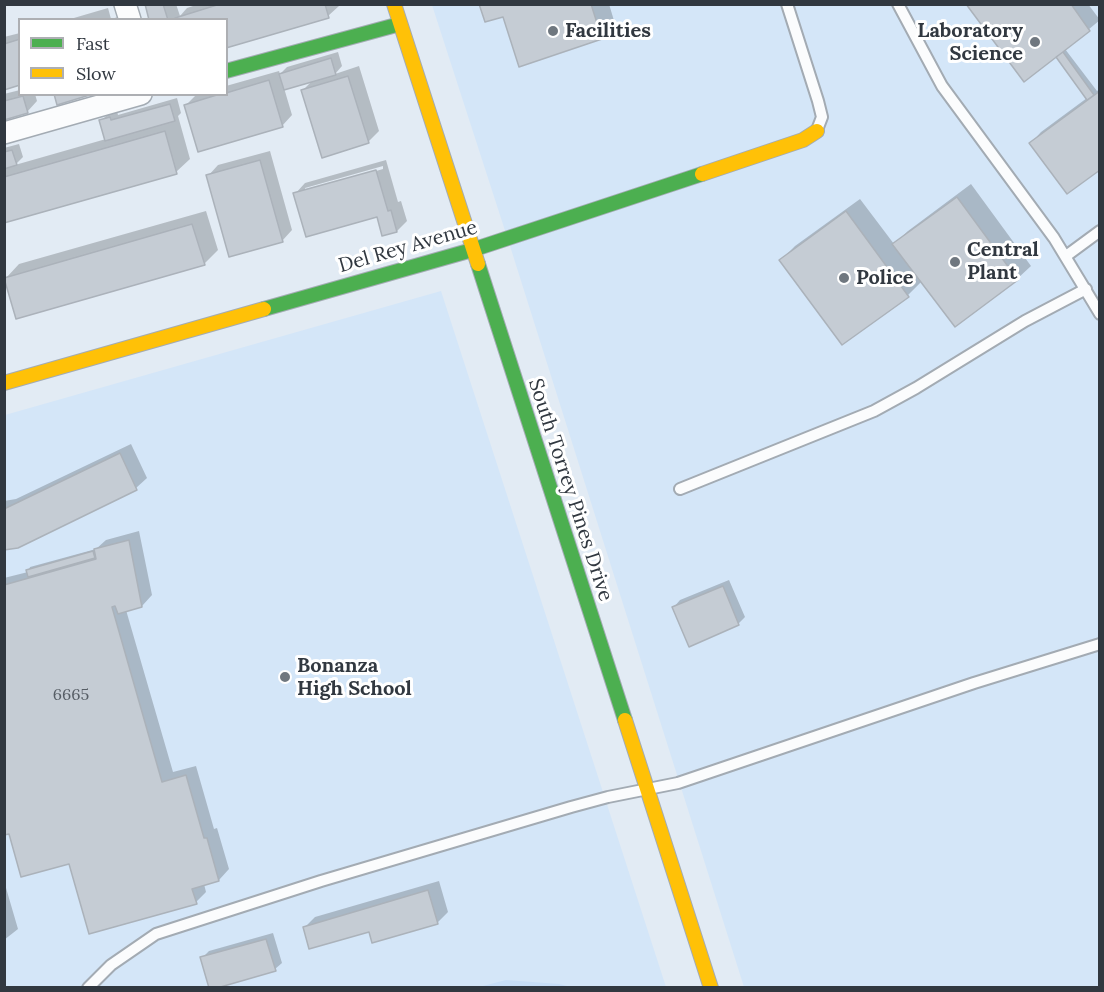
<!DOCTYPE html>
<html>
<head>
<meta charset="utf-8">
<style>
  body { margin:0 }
  #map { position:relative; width:1104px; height:992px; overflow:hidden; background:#e2ebf4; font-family:Lora,serif }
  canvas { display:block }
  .frame { position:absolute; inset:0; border:6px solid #313840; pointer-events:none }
  .legend { position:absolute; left:18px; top:18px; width:210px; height:78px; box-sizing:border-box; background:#fff; border:2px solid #adafb3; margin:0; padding:8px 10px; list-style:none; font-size:18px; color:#313840 }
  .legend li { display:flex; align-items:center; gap:12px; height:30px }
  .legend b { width:30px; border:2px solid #adafb3 }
</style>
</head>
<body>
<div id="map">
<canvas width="1104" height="992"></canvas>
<div class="frame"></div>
<ul class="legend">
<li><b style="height:8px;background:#4caf50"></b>Fast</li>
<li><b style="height:8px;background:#ffc107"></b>Slow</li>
</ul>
</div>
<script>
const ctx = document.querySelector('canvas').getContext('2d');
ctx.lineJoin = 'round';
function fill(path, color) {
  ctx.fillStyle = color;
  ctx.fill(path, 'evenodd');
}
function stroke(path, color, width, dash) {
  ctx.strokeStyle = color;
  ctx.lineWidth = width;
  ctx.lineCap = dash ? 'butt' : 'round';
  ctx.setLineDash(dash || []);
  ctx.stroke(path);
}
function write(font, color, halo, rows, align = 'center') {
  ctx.font = font + ' Lora,serif';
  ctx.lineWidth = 6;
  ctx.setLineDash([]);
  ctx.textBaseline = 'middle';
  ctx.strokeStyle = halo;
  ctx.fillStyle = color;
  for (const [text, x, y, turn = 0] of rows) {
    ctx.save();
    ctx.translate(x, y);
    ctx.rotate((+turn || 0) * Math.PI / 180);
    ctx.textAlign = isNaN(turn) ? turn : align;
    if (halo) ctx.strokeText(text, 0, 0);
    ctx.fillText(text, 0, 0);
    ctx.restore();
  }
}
const built = new Path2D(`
  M432,5H1099V987H744L510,246Z
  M441,291L666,987L5,988V415Z`);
const green = new Path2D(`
  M506,980L559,984L571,987H479Z`);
const shadow = new Path2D(`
  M146,4H176L180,16L187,8L199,4L339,6L328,16L151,20Z
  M481,4H609L615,24L602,38L504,15Z
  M968,4H1088L1100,20L1065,49L1097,91L1100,89V168L1031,143L1041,132L1087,98L1056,56Z
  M108,8L111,19L129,14L131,20H67Z
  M20,33V84L4,88V37Z
  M338,52L342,66L335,74L359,66L379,131L368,142L302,91L313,80L284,88L292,115L282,126L186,105L196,95L226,94V86L279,71L280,74L287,67Z
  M20,90V94H35L37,101L27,112L4,118V94Z
  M177,98L181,113L178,116L190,159L176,172L4,222V148L19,144L23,157L15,165L106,139L101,121L108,114L117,111L118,115Z
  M270,151L292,230L282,241L208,176L218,165Z
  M386,160L398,202L401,201L407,221L397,231L378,215L295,194L305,183ZM383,166V169L305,192V188Z
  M971,184L1031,266L1017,279L922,281L908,295L781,260L795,246L860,199L894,244L908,231Z
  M206,211L218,250L204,264L6,278L19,264Z
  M131,444L147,478L136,488L18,546L4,549V501L16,499Z
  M139,531L152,595L142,606L126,610L173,772L196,766L214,829L217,828L229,869L219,880L204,884L206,892L196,902L70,862L10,832L4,834V578L28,572L30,567L96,549L106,540Z
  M729,580L745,617L738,624L674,607L680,600Z
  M4,881L18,929L4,940Z
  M439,881L448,912L437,923L370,930L304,928L315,917Z
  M273,933L282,963L275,969L202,958L209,951Z`);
const building = new Path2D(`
  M145,4H163L168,20H149Z
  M220,4H325L329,18L226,48V20H176L175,18Z
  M479,4H591L602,39L519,67L503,17L485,22Z
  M966,4H1071L1090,31L1024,82Z
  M20,39V85L4,90V44Z
  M1063,52L1094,95L1087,100L1056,57Z
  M331,58L336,75L284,90L279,74Z
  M348,76L369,143L322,158L301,90Z
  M269,80L283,127L198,152L184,105L220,94H226V93Z
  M1100,91V170L1067,194L1029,143Z
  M54,94H93L57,105Z
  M23,96L28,113L4,120V101Z
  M170,104L175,121L105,141L99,120L110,117L111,120Z
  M165,131L177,174L4,223V177Z
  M12,150L17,165L4,169V152Z
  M260,160L283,242L229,257L206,175Z
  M376,170L388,211L391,210L397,232L382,236L377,217L306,237L293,193Z
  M957,197L1018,280L955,327L892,244Z
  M846,211L909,297L842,345L779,260Z
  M192,224L205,265L16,319L4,278Z
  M120,453L137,490L18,548L4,550V509Z
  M129,540L142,607L118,614L115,606L112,607L162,782L186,775L204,838H207L219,881L192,889L197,904L89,934L69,864L21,877L9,834L4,835V585L96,559L94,549Z
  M93,551L95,558L28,577L26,570Z
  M723,586L739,625L689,647L672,607Z
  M428,890L438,924L372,943L369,932L309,949L303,927Z
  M266,939L276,971L217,988H209L200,957Z`);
const lane = new Path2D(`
  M787,4L818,101L822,117L817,130
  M898,4L942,86L1054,238L1100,314
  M1066,256L1100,231
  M680,489L874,411L916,388L1025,321L1086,289
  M88,988L111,965L156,934L321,881L571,807L608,797L678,783L974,683L1100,644`);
const street = new Path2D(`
  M125,4L130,20
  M4,133L141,94`);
const fast = new Path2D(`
  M226,71L400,24
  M478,264L625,720
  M264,309L472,250L702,174`);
const slow = new Path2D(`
  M394,4L478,264
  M702,174L803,140L817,131
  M4,383L264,309
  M625,720L711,988`);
const markers = [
  [553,31,6,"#6f777f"],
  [1035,42,6,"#6f777f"],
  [955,262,6,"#6f777f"],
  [844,278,6,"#6f777f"],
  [285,677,6,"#6f777f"]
];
const numberNames = [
  ["6665",71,695]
];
const poiNames = [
  ["Facilities",565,31],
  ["Laboratory",1023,31,"right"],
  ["Science",1023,54,"right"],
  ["Central",967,250],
  ["Plant",967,273],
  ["Police",856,278],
  ["Bonanza",297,666],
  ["High School",297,689]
];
const streetNames = [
  ["Del Rey Avenue",408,247,-16],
  ["South Torrey Pines Drive",570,490,72]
];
fill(built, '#d4e6f8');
fill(green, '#c7def7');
fill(shadow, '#0003');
fill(building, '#c5ccd4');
stroke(building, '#abb2ba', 1.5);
stroke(lane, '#a3abb3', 14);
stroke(street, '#a3abb3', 24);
stroke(fast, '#a3abb3', 16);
stroke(slow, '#a3abb3', 16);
stroke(lane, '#fbfcfd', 10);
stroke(street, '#fbfcfd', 21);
stroke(fast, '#4caf50', 14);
stroke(slow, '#ffc107', 14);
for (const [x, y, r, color] of markers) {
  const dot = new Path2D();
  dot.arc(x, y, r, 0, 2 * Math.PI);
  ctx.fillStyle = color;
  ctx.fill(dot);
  stroke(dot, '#fff', 2);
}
write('16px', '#565d65', null, numberNames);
write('bold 20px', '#313840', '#fff', poiNames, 'left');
write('20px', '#313840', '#fff', streetNames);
</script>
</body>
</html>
